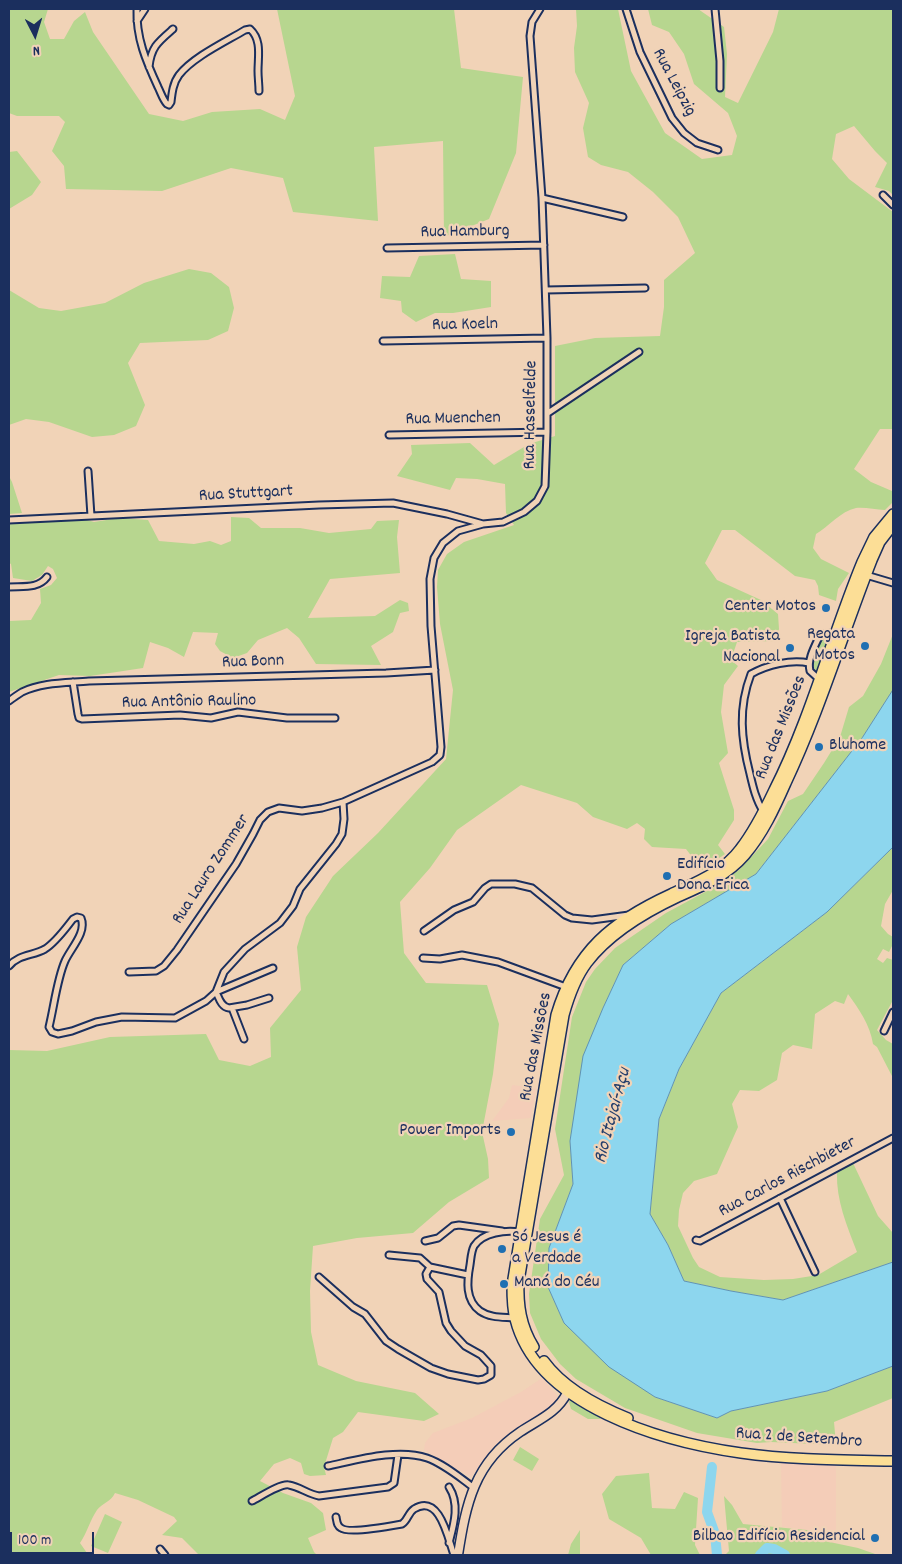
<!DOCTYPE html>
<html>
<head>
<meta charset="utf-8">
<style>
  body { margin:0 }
  #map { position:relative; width:902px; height:1564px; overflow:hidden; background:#f1d3b7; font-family:Dekko,sans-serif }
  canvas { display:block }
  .frame { position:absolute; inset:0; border:10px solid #1b2f5e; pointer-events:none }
  .north { position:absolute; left:10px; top:10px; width:50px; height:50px; -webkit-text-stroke:4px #f1d3b7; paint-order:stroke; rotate:175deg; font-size:14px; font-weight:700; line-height:20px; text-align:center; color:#1b2f5e }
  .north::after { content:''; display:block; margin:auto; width:18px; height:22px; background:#1b2f5e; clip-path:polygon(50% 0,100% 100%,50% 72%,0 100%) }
  .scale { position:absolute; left:10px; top:1532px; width:84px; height:22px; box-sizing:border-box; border:2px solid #1b2f5e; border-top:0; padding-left:6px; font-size:15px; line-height:18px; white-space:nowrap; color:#1b2f5e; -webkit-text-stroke:4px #f1d3b7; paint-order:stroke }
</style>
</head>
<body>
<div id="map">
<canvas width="902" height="1564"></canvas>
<div class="frame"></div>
<div class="north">N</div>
<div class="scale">100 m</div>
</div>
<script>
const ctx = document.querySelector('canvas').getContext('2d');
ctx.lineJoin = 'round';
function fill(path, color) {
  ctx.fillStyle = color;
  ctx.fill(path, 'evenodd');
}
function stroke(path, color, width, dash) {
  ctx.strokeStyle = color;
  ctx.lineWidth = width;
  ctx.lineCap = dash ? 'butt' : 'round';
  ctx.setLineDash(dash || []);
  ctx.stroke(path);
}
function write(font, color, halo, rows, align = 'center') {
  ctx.font = font + ' Dekko,sans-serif';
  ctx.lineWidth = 4.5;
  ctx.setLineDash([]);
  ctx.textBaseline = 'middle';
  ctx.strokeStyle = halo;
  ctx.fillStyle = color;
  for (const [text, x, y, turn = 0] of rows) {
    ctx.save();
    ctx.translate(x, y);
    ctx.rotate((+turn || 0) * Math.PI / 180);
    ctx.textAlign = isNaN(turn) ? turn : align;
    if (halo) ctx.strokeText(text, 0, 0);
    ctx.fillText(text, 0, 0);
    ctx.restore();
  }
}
const built = new Path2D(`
  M512,1085L536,1088L531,1118L492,1121L509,1098Z
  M542,1378L557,1395L556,1405L512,1431L495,1445L471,1477L424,1450L425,1443L433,1433L472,1418L521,1392Z
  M781,1461L836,1465V1544L820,1540L807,1530L782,1527Z`);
const green = new Path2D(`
  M9,9H48L44,22L50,39H64L74,21L85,12L93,32L149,114L183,121L212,112L260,109L285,120L295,96L277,9H454L461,68L523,77L516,153L489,219L444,237L443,141L374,147L378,221L293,212L283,178L231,168L162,191L66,189L64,166L52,151L65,122L59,116H17L9,113Z
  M576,9H618L631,71L665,133L702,159L732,155L737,136L728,113L694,84L684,54L669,32L652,25L648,9C665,9 682,11 698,9L724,27L727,54L725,97L738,103L773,32L779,9H893V195L889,191L875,187L887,163L875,151L854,126L836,134L832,159L849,179L893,212V429H880L854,469L871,482L892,491L893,502L885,510C876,510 865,507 856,508C841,511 828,527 816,534L813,548L821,559L849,573L838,589L836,601L819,595L818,586L815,580L795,576L735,530H722L705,563L717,580L761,600L778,614L779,629L776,641L737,642L731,660L738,666L724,685L721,712L728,753L719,763L734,810V820L718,845L725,854L702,870L686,849L652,847L644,839L645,829L637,823L627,829L593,817L577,803L521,785L457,830L430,868L400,902L404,953L426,983L487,985L499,1024L493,1074L482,1132L488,1159L489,1178L449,1202L413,1233L357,1238L313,1246L310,1291L311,1332L318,1365L356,1381L415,1393L439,1414L424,1421L358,1412L343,1432L333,1438L324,1467L326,1475L310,1476L304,1474L301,1463L290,1458L274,1464L260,1481L283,1493L311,1503L323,1513L326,1530L308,1538L314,1552L317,1555H199L182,1538L162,1535L177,1521L174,1517L138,1500L115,1493C111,1502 102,1503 97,1510C90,1520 87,1533 80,1543L87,1553L91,1555H9V1050L47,1051L110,1037L206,1034L219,1060L250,1066L271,1057L270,1028L301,990L297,947L306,917L333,876L378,833L446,759L453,690L440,624L437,587L438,570L447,554L464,542L514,525L506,513L505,484L477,479L456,478L450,490L397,476L412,454L411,445L470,443L494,465L529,444L555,436V346L595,338L660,336L664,307V280L695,253L678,217L653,192L628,172L601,165L588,157L583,128L589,103L575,72L574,48L577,26Z
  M17,151L41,182L32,195L9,209V152Z
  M455,254L461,279L491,281V307L453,313H435L416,322L402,312L401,301L380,298L382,276L410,277L419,256Z
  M189,269L211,273L229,287L234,308L228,331L208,340L140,343L128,363L145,405L136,426L114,435L92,437L49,422L26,419L9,425V290L39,308L61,311L105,303L144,283Z
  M9,476L12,482L22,513L9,514Z
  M231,517L249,518L261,528H300L329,533L371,529L377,521L399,520L397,537L400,573L330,579L308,618L375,616L400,600L408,603L409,611L400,613L393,632L371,646L381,665L316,664L299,638L287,628L258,640L247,653L233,658L220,651L215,644L218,633L193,632L184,657L168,648L150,642L143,668L90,676L59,675L9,692V621L31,620L41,603L40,589L51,585L57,578L53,569L48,566L42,575L32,581L13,578L11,564L9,563V523L46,522L80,518L94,522L119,518L148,520L159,541L194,544L210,541L221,545L231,541Z
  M893,634V690L862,738L756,874L671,924L623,965L603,1008L570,1141L573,1184L549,1248L548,1287L564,1323L655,1397L717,1418L731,1411L827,1391L893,1366V1398L834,1422L836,1445L771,1442L757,1443L697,1433L625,1408L576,1379L560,1364L541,1339L530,1313L529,1294L540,1219L564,1175L555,1129L572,1017L586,982L595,969L615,948L666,913L718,885L739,870L768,839L788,801L803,794L824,763L840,737L849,707L863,696L881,664Z
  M822,638L830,639L817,672L813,667L812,663Z
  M893,847V890L885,904L881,926L888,934L893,937V944L889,952L883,949L877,959L883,963L887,958L893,960V1000L877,1030L886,1040L893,1044V1078L877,1047L873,1044C870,1025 859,1009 848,994L844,1004L835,1001L815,1014L812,1049L793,1045L782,1053L777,1080L759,1091L740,1090L732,1104L738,1127L717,1174L694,1181L683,1193L679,1210L678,1226L693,1258L699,1267L720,1277L764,1280L793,1279L818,1275L857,1252C847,1226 836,1200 837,1173L853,1163L878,1216L893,1233V1262L783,1300L731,1291L684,1281L668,1245L650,1214L659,1119L679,1069L721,993L827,912Z
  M571,1398L602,1416L600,1419H588L571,1409L569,1402Z
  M520,1447L539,1459L532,1471L513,1460Z
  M649,1473L652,1508L675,1509L684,1492L698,1498L695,1545L700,1555H651L641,1538L609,1519L602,1494L616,1476Z
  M724,1496L732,1505L743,1524L807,1530L820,1540L858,1548L878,1555H725L729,1551Z
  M105,1514L122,1522L108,1553L91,1546Z
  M580,1530V1555H568L571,1544Z`);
const water = new Path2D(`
  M893,690V847L827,912L721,993L679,1069L659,1119L650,1214L668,1245L684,1281L731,1291L783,1300L893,1262V1366L827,1391L731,1411L717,1418L655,1397L609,1367L564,1323L548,1287L549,1248L573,1184L570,1141L583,1056L603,1008L623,965L671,924L756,874L862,738Z`);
const river = new Path2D(`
  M712,1467L707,1512L715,1534L717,1555
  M760,1555L767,1548L774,1549L785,1555`);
const street = new Path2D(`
  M137,9C136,38 146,61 158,87C161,93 163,100 167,104L169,105L171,102C172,93 173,83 179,75C193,57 225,42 245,30L250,29C262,40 258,56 258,71C258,78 259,84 259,91
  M626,9L640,52L672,118L684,133L697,143L718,150
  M715,9L720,61V88
  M137,21L145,9
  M149,67C151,47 158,42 173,29
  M883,195L893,205
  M542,198L623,217
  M387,248L544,245
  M546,290L645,288
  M383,341L547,338
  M548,413L639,352
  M389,435L547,432
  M88,471L91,516
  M9,520L319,505L393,503L447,514L483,524
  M866,575L893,583
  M9,587C23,586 38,589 47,577
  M821,681L810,671C807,659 815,646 820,635L828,633L835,635
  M73,682L78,714L79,718L82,719L180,715L211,718L238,712L287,718H335
  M9,701C13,698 17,695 22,692C42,682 67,683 89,681L386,673L435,670
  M763,811C756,800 753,787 750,774C741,739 738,708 751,674C767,665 791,659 809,663
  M424,931L454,910L473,902L485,888L491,884H515L532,888L565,915L572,918L592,920L629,915
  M423,958L440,959L462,955L498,962L566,987
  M9,966C19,954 33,956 45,949C56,942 65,929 73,919L77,917L81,918C87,932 71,948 65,961C57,979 54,1007 49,1027L52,1032L58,1034L72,1031L96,1022L122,1017L175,1018L206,1001L216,992L224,972L245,949L280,923L293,906L300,889L336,844L342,834L344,819L343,802
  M129,972L156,971L164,966L177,950L236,864L253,834L260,820L268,812L279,808L302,811L322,808L343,802L432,762L440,755L441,747L431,626L430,579L434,558L443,543L458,531L483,524L503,522L524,512L537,501L545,486L547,432V338L542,198L530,36L532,22L540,9
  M216,992C219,998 221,1007 229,1008L247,1005L269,998
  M216,992L273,968
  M232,1008L244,1039
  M884,1031L893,1012
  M780,1198L815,1272
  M696,1240L700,1241L893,1138
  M425,1241L438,1238L453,1226L459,1225L502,1231
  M389,1255L420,1258L430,1267L468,1275
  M319,1277L353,1307L365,1314L386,1341L398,1349L431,1368L448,1374L478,1380L484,1379L491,1375V1366L481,1355L465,1346L451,1331L446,1323L439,1292L427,1279L426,1274L430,1267
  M514,1318C503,1317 490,1318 480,1311C465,1300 467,1281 470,1265C471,1259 471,1252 474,1246C483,1232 506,1230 520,1232
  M328,1466C357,1460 398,1448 427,1458C444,1464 459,1477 473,1487
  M449,1487C460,1504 454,1524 449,1543
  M252,1501C260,1497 281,1483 289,1485C300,1487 308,1494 319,1496L388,1487L394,1483L398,1455
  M336,1517C337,1522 337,1526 341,1528C349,1534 391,1526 402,1524C408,1520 408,1513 414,1509C440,1493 448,1539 454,1555
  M160,1549L165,1555`);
const secondary = new Path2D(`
  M458,1555C466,1504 474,1463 520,1432C538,1420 557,1413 567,1393`);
const primary = new Path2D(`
  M893,514L874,537L862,562C831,637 811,717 774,790C764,811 754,831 740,849C723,872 696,882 671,894C612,921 575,951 556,1015L512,1285C512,1296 512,1308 515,1319C537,1407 663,1442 741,1453C791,1460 843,1460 893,1461
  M534,1347C521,1326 518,1305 519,1281L564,1015C569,997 575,979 587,963C609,934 646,912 678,897C703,886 727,876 745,855C763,834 775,808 786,783C820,711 843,634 872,560L880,542L893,525
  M544,1361C563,1387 598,1406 628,1418`);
const markers = [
  [826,608,5,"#1f6fb2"],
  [865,646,5,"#1f6fb2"],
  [790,648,5,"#1f6fb2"],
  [819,747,5,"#1f6fb2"],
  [667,876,5,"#1f6fb2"],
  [511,1132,5,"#1f6fb2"],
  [502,1249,5,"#1f6fb2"],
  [504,1284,5,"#1f6fb2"],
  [875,1538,5,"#1f6fb2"]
];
const streetNames = [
  ["Rua Leipzig",673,83,62],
  ["Rua Hamburg",465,233,-1],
  ["Rua Koeln",465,326,-1],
  ["Rua Hasselfelde",532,415,-89],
  ["Rua Muenchen",453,420,-1],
  ["Rua Stuttgart",246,495,-3],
  ["Rua Bonn",253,663,-2],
  ["Rua Antônio Raulino",189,703,-1],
  ["Rua das Missões",782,728,-68],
  ["Rua Lauro Zommer",212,870,-57],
  ["Rua das Missões",537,1047,-79],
  ["Rua Carlos Rischbieter",788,1178,-28],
  ["Rua 2 de Setembro",799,1439,4]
];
const poiNames = [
  ["Center Motos",816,608],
  ["Regata",855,636],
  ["Motos",855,657],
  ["Igreja Batista",780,638],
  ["Nacional",780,659],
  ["Bluhome",829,747,"left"],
  ["Edifício",677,866,"left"],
  ["Dona Erica",677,887,"left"],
  ["Power Imports",501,1132],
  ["Só Jesus é",512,1239,"left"],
  ["a Verdade",512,1260,"left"],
  ["Maná do Céu",514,1284,"left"],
  ["Bilbao Edifício Residencial",865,1538]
];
const waterNames = [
  ["Rio Itajaí-Açu",614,1116,-75]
];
fill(built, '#f4cdb8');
fill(green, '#b7d68f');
fill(water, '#8dd6ee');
stroke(water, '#5f93b4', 1);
stroke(river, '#8dd6ee', 10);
stroke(street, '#1b2f5e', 9);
stroke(secondary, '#1b2f5e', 11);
stroke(primary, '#1b2f5e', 12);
stroke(street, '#f1d3b7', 5);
stroke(secondary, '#f1d3b7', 8);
stroke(primary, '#fcde96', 9);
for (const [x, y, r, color] of markers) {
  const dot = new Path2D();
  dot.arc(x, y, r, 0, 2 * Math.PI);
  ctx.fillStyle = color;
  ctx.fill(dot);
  stroke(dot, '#f1d3b7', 2);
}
write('18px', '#1b2f5e', '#f1d3b7', streetNames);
write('18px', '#1b2f5e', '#f1d3b7', poiNames, 'right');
write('italic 19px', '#26406c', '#f1d3b7', waterNames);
</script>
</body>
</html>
